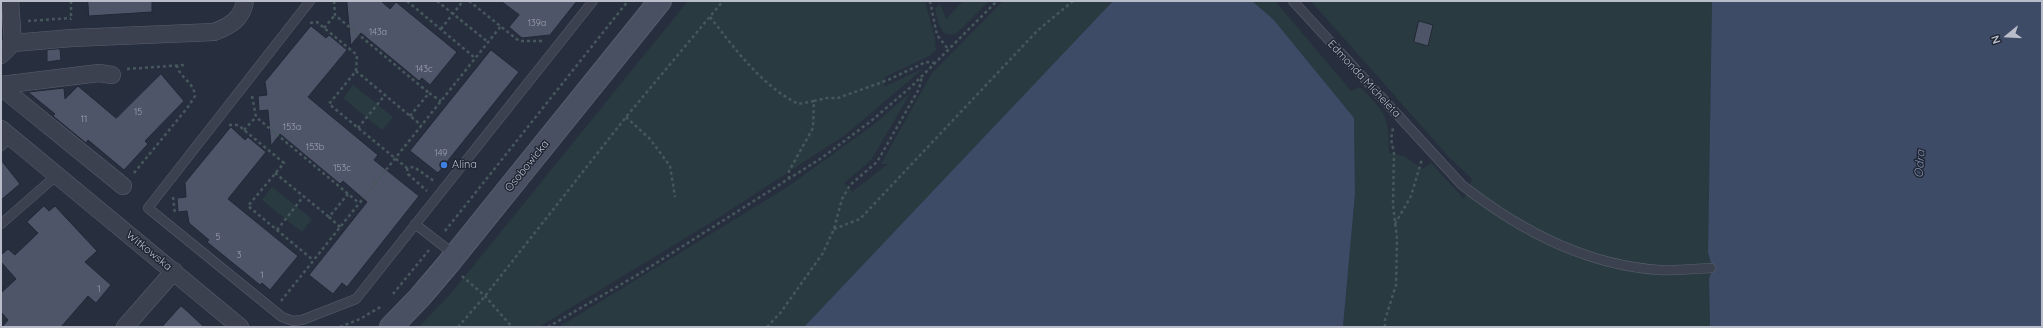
<!DOCTYPE html>
<html>
<head>
<meta charset="utf-8">
<style>
  body { margin:0 }
  #map { position:relative; width:2043px; height:328px; overflow:hidden; background:#272f3f; font-family:Quicksand,sans-serif }
  canvas { display:block }
  .frame { position:absolute; inset:0; border:2px solid #b8bdc9; pointer-events:none }
  .north { position:absolute; left:1987px; top:16px; width:40px; height:40px; -webkit-text-stroke:3px #202634; paint-order:stroke; rotate:252deg; font-size:11px; font-weight:700; line-height:16px; text-align:center; color:#b8bdc9 }
  .north::after { content:''; display:block; margin:auto; width:14px; height:18px; background:#b8bdc9; clip-path:polygon(50% 0,100% 100%,50% 72%,0 100%) }
</style>
</head>
<body>
<div id="map">
<canvas width="2043" height="328"></canvas>
<div class="frame"></div>
<div class="north">N</div>
</div>
<script>
const ctx = document.querySelector('canvas').getContext('2d');
ctx.lineJoin = 'round';
function fill(path, color) {
  ctx.fillStyle = color;
  ctx.fill(path, 'evenodd');
}
function stroke(path, color, width, dash) {
  ctx.strokeStyle = color;
  ctx.lineWidth = width;
  ctx.lineCap = dash ? 'butt' : 'round';
  ctx.setLineDash(dash || []);
  ctx.stroke(path);
}
function write(font, color, halo, rows, align = 'center') {
  ctx.font = font + ' Quicksand,sans-serif';
  ctx.lineWidth = 3;
  ctx.setLineDash([]);
  ctx.textBaseline = 'middle';
  ctx.strokeStyle = halo;
  ctx.fillStyle = color;
  for (const [text, x, y, turn = 0] of rows) {
    ctx.save();
    ctx.translate(x, y);
    ctx.rotate((+turn || 0) * Math.PI / 180);
    ctx.textAlign = isNaN(turn) ? turn : align;
    if (halo) ctx.strokeText(text, 0, 0);
    ctx.fillText(text, 0, 0);
    ctx.restore();
  }
}
const green = new Path2D(`
  M688,1H925L935,39L936,50L929,56L885,77L884,87L924,68L845,135L715,220L539,327H419L453,291Z
  M963,1H989L957,33C940,40 938,21 935,8L940,4L946,19Z
  M1003,1H1113L804,327H559L786,188L876,123L911,92L871,160L844,183L852,192L888,164H881L932,73Z
  M1252,1H1275L1351,91L1360,87C1387,115 1388,114 1389,153L1404,156L1422,169L1431,163L1464,199L1472,179L1448,156L1311,1H1712L1708,253C1711,260 1713,272 1709,278L1710,327H1343L1355,194L1354,118L1273,19Z
  M353,85L393,117L382,130L343,98Z
  M272,187L312,219L302,232L262,200Z`);
const water = new Path2D(`
  M1113,1H1252L1273,19L1354,118L1355,194L1343,327H804Z
  M1712,1H2042V327H1710L1709,278C1713,271 1711,260 1708,253Z`);
const building = new Path2D(`
  M88,1H152V12L89,16Z
  M347,1H381L390,9L396,2L457,52L430,85L422,78L419,81L361,33L351,45Z
  M501,1H577L550,35L522,38L509,27L519,15Z
  M1419,21L1433,25L1428,46L1414,42Z
  M311,26L326,38L329,35L347,50L308,97L378,155L374,160L419,196L347,287L342,283L333,294L309,275L367,202L343,181L340,184L280,134L271,146L268,110L259,111L258,96L267,95L265,82Z
  M60,49L61,60L47,62V50Z
  M491,50L519,72L438,173L410,151Z
  M161,74L184,101L145,141L148,144L124,170L88,140L86,143L53,116L55,114L28,92L64,88L65,99L78,86L116,118Z
  M231,127L245,140L248,137L266,152L228,199L298,256L270,290L262,283L260,285L207,242L209,240L189,223L187,211L178,212L177,198L186,197L185,183Z
  M1,160L20,184L1,200Z
  M44,206L49,211L55,206L97,251L85,262L111,285L96,303L88,296L61,327H2L8,320L1,312V293L16,279L1,262V255L8,249L15,255L38,233L27,222Z
  M181,306L187,311L204,327H162Z`);
const path = new Path2D(`
  M71,1V20
  M334,1L335,15L429,93
  M407,1L475,58
  M437,1L488,42
  M469,1L519,41H544
  M930,1L937,35L948,49
  M710,17C736,50 760,84 798,104L814,101
  M28,21L71,18
  M310,23L317,22L357,55L356,71L329,104L407,168L414,167L434,181
  M324,28L335,15
  M441,29L463,1
  M127,69L184,65
  M356,71L421,125
  M252,96L256,117L359,203
  M410,116L429,93L441,101
  M626,117L650,139L670,166L675,197
  M229,125H238L284,163L248,206L313,260
  M358,128L385,95
  M244,130L256,117
  M407,168L408,174L427,191
  M134,173L188,107L195,96C194,82 180,78 177,66
  M275,173L329,217
  M789,179V171L813,128L814,101L827,98H838L888,80L926,62L935,63
  M173,197L175,214
  M1395,224L1411,196L1422,159
  M340,227L329,217L348,194
  M834,229L860,219L1037,31L1073,1
  M277,230L303,197
  M445,231L628,1
  M462,276L485,296L512,327
  M393,294L429,250
  M281,301L501,26
  M340,327L360,319L382,306
  M458,327L485,296L626,117L723,1
  M548,327L639,274L823,157L871,121L912,86L997,1
  M767,327L781,312L823,253L834,229L842,199L850,185L877,162L919,89L922,76
  M1385,327V320L1396,285L1397,238L1393,205L1394,153L1391,139L1393,128`);
const lane = new Path2D(`
  M310,1L148,208L282,317L293,321L302,320L356,299L593,1
  M1293,1L1462,185C1518,229 1586,265 1659,270C1676,271 1694,269 1711,268
  M1,146L11,137
  M1,224L57,175
  M415,224L455,255`);
const street = new Path2D(`
  M10,1L13,43
  M1,55L13,43L72,38L214,32C230,26 242,19 245,1
  M1,85L99,73L112,75
  M1,87L123,186
  M1,129L240,327
  M125,327L174,271`);
const secondary = new Path2D(`
  M391,327L420,297L448,264L660,1`);
const markers = [
  [444,165,4,"#3f7fe0"]
];
const numberNames = [
  ["139a",537,23],
  ["143a",378,32],
  ["143c",424,69],
  ["15",138,112],
  ["11",84,119],
  ["153a",292,127],
  ["153b",315,147],
  ["149",441,153],
  ["153c",342,168],
  ["5",218,237],
  ["3",239,255],
  ["1",262,275],
  ["1",99,289]
];
const streetNames = [
  ["Edmonda Micheleta",1364,79,47],
  ["Osobowicka",527,166,-51],
  ["Witkowska",149,251,39]
];
const poiNames = [
  ["Alina",452,165]
];
const waterNames = [
  ["Odra",1920,164,-86]
];
fill(green, '#293b40');
fill(water, '#3e4b66');
fill(building, '#4e5568');
stroke(building, '#222836', 1);
stroke(lane, '#595f6c', 10);
stroke(street, '#595f6c', 18);
stroke(secondary, '#595f6c', 24);
stroke(path, '#47585d', 2.5, [3, 3]);
stroke(lane, '#3b414f', 9);
stroke(street, '#3b414f', 17);
stroke(secondary, '#495062', 22);
for (const [x, y, r, color] of markers) {
  const dot = new Path2D();
  dot.arc(x, y, r, 0, 2 * Math.PI);
  ctx.fillStyle = color;
  ctx.fill(dot);
  stroke(dot, '#202634', 1.5);
}
write('9px', '#9ea3b1', null, numberNames);
write('11px', '#b8bdc9', '#202634', streetNames);
write('11px', '#b8bdc9', '#202634', poiNames, 'left');
write('italic 12px', '#8190af', '#202634', waterNames);
</script>
</body>
</html>
